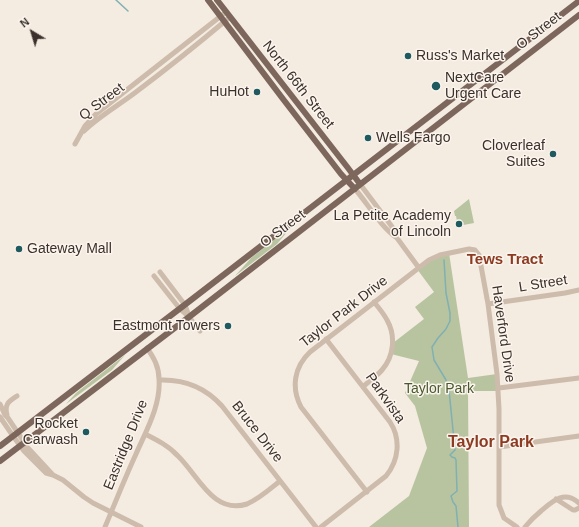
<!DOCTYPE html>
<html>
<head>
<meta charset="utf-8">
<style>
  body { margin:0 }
  #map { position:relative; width:579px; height:527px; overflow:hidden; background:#f4ebe1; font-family:Helvetica,sans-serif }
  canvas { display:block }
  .north { position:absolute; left:12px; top:12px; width:40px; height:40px; -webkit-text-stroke:3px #fbf5ee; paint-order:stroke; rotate:322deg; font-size:11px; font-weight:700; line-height:16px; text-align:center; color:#3b302b }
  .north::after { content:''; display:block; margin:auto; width:14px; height:18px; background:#3b302b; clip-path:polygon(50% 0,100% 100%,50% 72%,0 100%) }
</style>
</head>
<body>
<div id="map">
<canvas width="579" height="527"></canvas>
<div class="north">N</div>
</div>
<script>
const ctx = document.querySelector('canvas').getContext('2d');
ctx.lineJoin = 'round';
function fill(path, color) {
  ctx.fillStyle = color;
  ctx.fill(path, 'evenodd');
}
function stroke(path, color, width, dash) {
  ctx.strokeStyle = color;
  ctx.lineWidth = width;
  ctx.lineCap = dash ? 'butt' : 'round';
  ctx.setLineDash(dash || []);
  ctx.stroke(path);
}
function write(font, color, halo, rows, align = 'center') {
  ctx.font = font + ' Helvetica,sans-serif';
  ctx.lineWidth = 3;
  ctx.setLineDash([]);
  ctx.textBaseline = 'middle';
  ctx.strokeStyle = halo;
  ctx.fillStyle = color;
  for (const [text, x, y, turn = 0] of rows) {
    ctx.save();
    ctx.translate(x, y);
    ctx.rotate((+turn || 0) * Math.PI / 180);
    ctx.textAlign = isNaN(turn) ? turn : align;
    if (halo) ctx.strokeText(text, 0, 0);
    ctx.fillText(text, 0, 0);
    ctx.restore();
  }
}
const green = new Path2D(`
  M469,199L474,223L458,226L456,216H455L454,211Z
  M292,226L277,244L235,276L251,258Z
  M449,253L468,378L497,374L499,391H468L469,527H369L409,496L427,448L415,406L405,393L419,361L391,354L393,343L424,319L415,307L434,292L417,269L429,260Z
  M125,355L112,370L66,404L76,393Z`);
const stream = new Path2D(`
  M116,0L128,11
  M444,260L446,293L450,313V321L446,329L438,338L432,347L434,360L446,380L449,390L455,450L450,455L452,457L455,458L456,460L457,491L451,496L453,502L456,506L458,527`);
const minor = new Path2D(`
  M84,131C98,117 119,105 136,92C168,68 199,43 230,17
  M75,144L85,126L96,114L226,12
  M360,184L390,224L395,231L397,238L419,268
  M355,189C368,204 380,226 397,238
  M160,272L185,305L189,316
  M154,276L180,309L189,317L200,331
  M488,304L565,293L579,290
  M159,380C184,379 205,387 222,406L316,527
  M363,387C369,381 376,377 382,370C394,356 396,336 387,320C384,314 379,308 374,302
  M499,388L579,378
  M0,404L5,415L8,418L28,448L53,475
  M7,415C4,404 9,401 17,396
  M0,417L13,436L24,451L46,473L53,475L63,480L84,497L93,503L141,527
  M145,434C157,440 169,446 178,456C198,475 213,515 247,504C259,499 270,489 280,481
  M499,447L579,436
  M367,492L301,407C291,388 294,367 310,352L429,260L440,255L469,249L475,250L479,255L488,304L497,374L499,409V505L504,518L517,527
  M556,499L573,510H575L579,508
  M105,527C115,503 125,478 136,454C146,431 161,405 159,379C159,367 154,358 147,348
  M321,527L386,476C399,460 401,439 390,422L326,339
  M525,527C530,521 535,516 541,511C553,501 564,490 579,503`);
const major = new Path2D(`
  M208,0L283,99L341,174L355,189
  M217,0L348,168L360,184
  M0,446L191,300L579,1
  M0,461L189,317L579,15`);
const markers = [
  [408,56,4,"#1f5a5e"],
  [436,86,5,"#1f5a5e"],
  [257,92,4,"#1f5a5e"],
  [368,138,4,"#1f5a5e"],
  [553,154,4,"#1f5a5e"],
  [459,224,4,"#1f5a5e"],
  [19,249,4,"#1f5a5e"],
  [228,326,4,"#1f5a5e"],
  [86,432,4,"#1f5a5e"]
];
const streetNames = [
  ["O Street",539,31,-38],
  ["North 66th Street",298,85,52],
  ["Q Street",102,102,-37],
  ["O Street",283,229,-37],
  ["L Street",543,284,-9],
  ["Taylor Park Drive",344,312,-38],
  ["Haverford Drive",503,334,82],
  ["Parkvista",385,398,55],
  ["Bruce Drive",257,432,52],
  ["Eastridge Drive",126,445,-68]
];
const poiNames = [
  ["Russ's Market",416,56,"left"],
  ["NextCare",445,78,"left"],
  ["Urgent Care",445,94,"left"],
  ["HuHot",249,92],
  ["Wells Fargo",376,138,"left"],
  ["Cloverleaf",545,146],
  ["Suites",545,162],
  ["La Petite Academy",451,216],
  ["of Lincoln",451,232],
  ["Gateway Mall",27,249,"left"],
  ["Eastmont Towers",220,326],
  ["Rocket",78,424],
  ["Carwash",78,440]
];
const parkNames = [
  ["Taylor Park",439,389]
];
const neighbourhoodNames = [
  ["Tews Tract",505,260]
];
const quarterNames = [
  ["Taylor Park",491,443]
];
fill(green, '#b8c4a0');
stroke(stream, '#7fb0b2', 1.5);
stroke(minor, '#cdbbac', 5);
stroke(major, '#7d675c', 6);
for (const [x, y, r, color] of markers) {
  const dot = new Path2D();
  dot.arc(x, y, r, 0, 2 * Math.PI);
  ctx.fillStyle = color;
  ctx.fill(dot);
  stroke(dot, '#fbf5ee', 1.5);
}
write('14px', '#3b302b', '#fbf5ee', streetNames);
write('14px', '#3b302b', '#fbf5ee', poiNames, 'right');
write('14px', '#4a5a2e', '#fbf5ee', parkNames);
write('bold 15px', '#8c3b22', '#fbf5ee', neighbourhoodNames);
write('bold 16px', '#8c3b22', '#fbf5ee', quarterNames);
</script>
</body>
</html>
